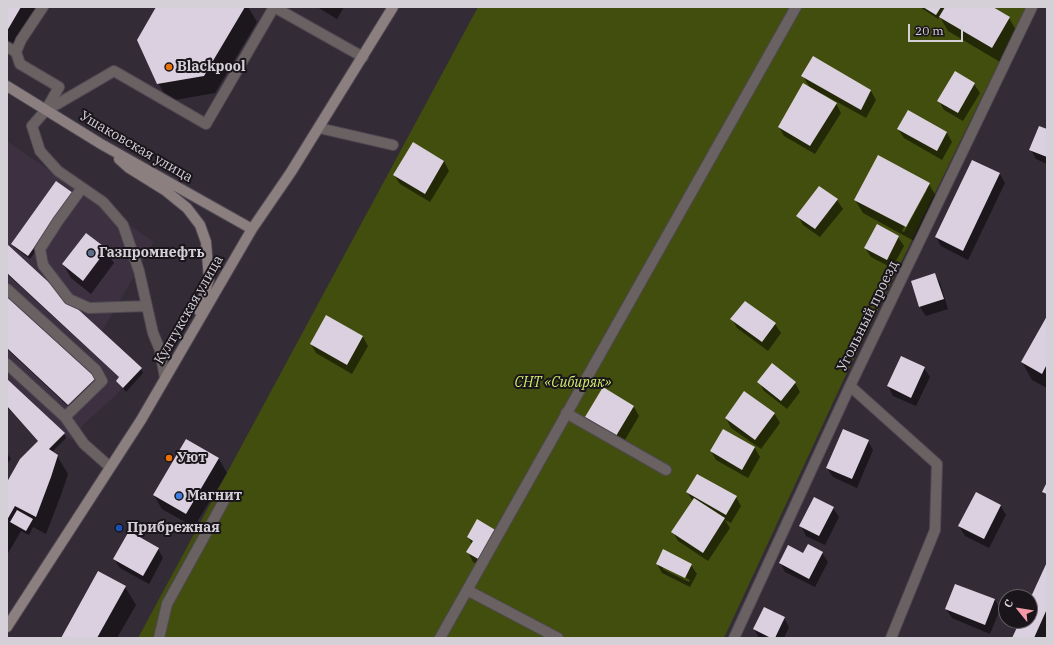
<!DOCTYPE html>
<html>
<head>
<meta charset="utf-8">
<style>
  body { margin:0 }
  #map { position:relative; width:1054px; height:645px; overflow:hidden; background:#332b36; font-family:"IBM Plex Serif",serif }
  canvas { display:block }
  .frame { position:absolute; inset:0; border:8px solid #d5cfd7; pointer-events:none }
  .north { position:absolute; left:998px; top:589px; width:40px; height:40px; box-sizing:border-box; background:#19151a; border:1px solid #645f66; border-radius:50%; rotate:300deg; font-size:11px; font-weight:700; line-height:16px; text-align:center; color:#d5cfd7 }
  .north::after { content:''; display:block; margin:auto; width:14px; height:18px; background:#f49aa7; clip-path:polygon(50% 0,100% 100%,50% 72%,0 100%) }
  .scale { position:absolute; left:908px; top:24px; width:55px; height:18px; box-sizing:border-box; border:2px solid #d5cfd7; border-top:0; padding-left:5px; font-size:12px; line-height:14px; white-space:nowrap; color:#d5cfd7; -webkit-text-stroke:3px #19151a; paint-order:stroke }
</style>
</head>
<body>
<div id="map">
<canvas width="1054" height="645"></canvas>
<div class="frame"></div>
<div class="north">С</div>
<div class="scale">20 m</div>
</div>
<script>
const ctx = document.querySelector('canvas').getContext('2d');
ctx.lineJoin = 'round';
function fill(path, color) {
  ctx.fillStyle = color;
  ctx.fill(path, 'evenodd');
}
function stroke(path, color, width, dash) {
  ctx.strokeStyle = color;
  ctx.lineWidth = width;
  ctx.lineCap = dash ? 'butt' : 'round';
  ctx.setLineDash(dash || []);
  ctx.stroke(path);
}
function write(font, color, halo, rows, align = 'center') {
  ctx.font = font + ' "IBM Plex Serif",serif';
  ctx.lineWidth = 4;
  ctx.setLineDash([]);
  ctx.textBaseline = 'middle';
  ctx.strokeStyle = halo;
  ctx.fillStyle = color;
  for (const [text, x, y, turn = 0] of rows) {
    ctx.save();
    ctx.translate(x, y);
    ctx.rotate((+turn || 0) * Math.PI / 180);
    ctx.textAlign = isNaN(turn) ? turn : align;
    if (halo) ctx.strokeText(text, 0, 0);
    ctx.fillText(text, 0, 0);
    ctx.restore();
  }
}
const built = new Path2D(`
  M7,141L154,242L102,331L142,368L114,397L85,423L72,440L64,434L10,409L7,406Z`);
const green = new Path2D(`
  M478,7H1026L843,381L724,638H138Z`);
const shadow = new Path2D(`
  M7,7H37L15,44L7,40Z
  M157,7H248L257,22L215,93L169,101L158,83Z
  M317,7H344L337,19Z
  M920,7H991L1009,18L1017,32L1000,62L948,31L940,17L938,19Z
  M813,58L871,91L876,100L866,118L823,94L822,95L836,103L841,113L815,154L784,136L779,127L810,88L803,76Z
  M974,84L980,93L963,121L944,110L939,101Z
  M908,111L947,133L952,142L942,160L904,138L898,129Z
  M1047,130V164L1036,159L1031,150Z
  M444,161L449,171L430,202L400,184L394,175Z
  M972,161L1000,174L1005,183L968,260L941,246L936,237Z
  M929,184L937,198L914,241L863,213L855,200ZM925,190H927L904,232L902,231Z
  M74,198L30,259L15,248L12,244Z
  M837,200L843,209L820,237L803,225L798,216Z
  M898,237L904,246L892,268L871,257L865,248Z
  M7,246L141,369L143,373L126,392L117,381L120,378L7,274Z
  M106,250L114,263L91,294L71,278L63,264Z
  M935,274L940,283L948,309L926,316L920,307L912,281Z
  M7,298L95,378L97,382L71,409L7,349Z
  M745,302L775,324L781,333L768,351L737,328L732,319Z
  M327,316L363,337L368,346L352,374L316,353L311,344Z
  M1047,318V388L1032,380L1022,362Z
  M924,368L930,377L916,406L893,396L888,386Z
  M7,381L64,434L66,438L52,452L57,456L68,474L61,495L46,534L33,527L29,535L21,531L7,555V484L39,442L7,407Z
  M759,382L795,383L800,392L787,409L764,391Z
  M603,389L634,407L639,416L622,445L591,426L586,417Z
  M774,413L780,423L761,449L731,428L726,418Z
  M723,430L755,448L760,457L748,478L716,460L711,451Z
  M186,440L219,459L227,473L194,527L162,509L154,495Z
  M868,441L873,450L857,488L833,477L827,468Z
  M7,453L11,459L7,464Z
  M687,492L736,497L741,506L731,523L725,520L730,528L708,561L678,541L673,532L693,501Z
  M1000,505L1006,515L989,548L965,536L959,526Z
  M833,508L839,517L825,545L806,536L801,526Z
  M496,532L501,541L485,569L473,562L468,552L472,544L468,537Z
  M158,549L163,558L149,584L120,568L114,559Z
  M822,553L828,562L815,587L785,572L780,563L803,555Z
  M657,564L691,565L697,574L690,587L662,573ZM663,566L690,580L689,582L663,569Z
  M1047,564V638H1013L1021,621H1030V601Z
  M99,572L125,587L136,605L117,638H62Z
  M956,585L995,600L1000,609L990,634L952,618L946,609Z
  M784,618L789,627L784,638H759L754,629Z`);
const building = new Path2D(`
  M7,7H21L7,31Z
  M156,7H245L204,76L157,84L137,40Z
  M923,7H941L936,15Z
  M945,7H993L1010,17L992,48L939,17Z
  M813,56L871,90L861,110L801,76Z
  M955,71L975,83L958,113L937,101Z
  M803,83L837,103L810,146L778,127Z
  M908,110L947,132L937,151L897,129Z
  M1039,126L1047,129V157L1029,150Z
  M413,142L444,161L425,194L393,175Z
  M878,155L930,183L906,227L854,200Z
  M972,160L1000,173L963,251L935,237Z
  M56,181L73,193L28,256L11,244Z
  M819,186L838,199L815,229L796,216Z
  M877,224L899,236L887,260L864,248Z
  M86,233L107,249L83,281L62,264Z
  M7,244L142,368L123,388L116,381L119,377L7,273Z
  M935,273L944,299L919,307L911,281Z
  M7,297L96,378L68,405L7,348Z
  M745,301L776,323L762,342L730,319Z
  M326,315L363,336L347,365L310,344Z
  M1047,316V364L1042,374L1021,362Z
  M901,356L925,367L911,398L887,386Z
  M772,363L796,382L781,401L757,382Z
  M7,379L65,433L49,449L58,455L51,477L36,517L15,506L7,520V482L20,459L38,441L7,406Z
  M603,387L634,406L616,436L585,417Z
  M744,391L775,413L755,440L725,418Z
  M723,429L755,447L742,470L710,451Z
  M843,429L869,440L852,479L826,468Z
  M186,439L219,458L186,514L153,495Z
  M697,474L737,496L726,515L686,492Z
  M1047,482V494L1042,492Z
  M976,492L1001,505L984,539L958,526Z
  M814,497L834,507L819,536L799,526Z
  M694,498L725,518L703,553L671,532Z
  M17,510L33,519L26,531L10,522Z
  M477,519L497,531L480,560L466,552L473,541L467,537Z
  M129,531L159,548L143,576L113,559Z
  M808,544L823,552L809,579L779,563L788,545L803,553Z
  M663,549L692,564L685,578L656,564Z
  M1047,562V609L1034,638H1012L1020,621H1030V599Z
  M98,571L126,586L97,638H61Z
  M955,584L995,599L985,625L945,609Z
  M764,607L785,617L775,638H771L753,629Z`);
const lane = new Path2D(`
  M43,7L21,40L16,52L20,64L59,87L46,110L32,126L40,151L58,171L103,202L123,225L139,271L153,333L160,350L165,378
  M7,47L16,52
  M47,110L114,71L206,124L274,7L363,57
  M319,128L393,145
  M82,188L58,221L40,249L43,265L69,299L89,308L147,306
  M7,289L96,370L102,381L65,417L7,364
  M566,413L666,470
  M65,417L84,444L110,467
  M467,590L558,638
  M159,638L167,604L225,499
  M440,638L796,7`);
const street = new Path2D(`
  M850,386L937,464L935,530L891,638
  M734,638L850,386L1032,7`);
const secondary = new Path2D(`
  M7,86L101,144L252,229
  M119,159L129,168L166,191L187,208L200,225L206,242L209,279L199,311
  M7,627L141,420L252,229L291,172L393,7`);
const markers = [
  [169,67,4,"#e8710a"],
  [91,253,4,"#5c6f8a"],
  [169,458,4,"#e8710a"],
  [179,496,4,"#3f7fe0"],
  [119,528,4,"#1a4fb4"]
];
const poiNames = [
  ["Blackpool",177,67],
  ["Газпромнефть",99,253],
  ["Уют",177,458],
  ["Магнит",187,496],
  ["Прибрежная",127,528]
];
const streetNames = [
  ["Ушаковская улица",136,147,30],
  ["Култукская улица",189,310,-60],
  ["Угольный проезд",868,316,-64]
];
const parkNames = [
  ["СНТ «Сибиряк»",563,383]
];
fill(built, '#3c3041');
fill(green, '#424e0d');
fill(shadow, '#0007');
fill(building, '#dbd0df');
stroke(lane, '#504953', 12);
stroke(street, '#504953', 12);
stroke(secondary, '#504953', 12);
stroke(lane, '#6a6262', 10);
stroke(street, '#6a6262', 10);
stroke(secondary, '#8c7f7f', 10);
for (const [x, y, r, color] of markers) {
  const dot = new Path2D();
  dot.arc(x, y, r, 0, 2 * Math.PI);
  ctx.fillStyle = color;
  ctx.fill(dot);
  stroke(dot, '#19151a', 1.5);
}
write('bold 14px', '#d5cfd7', '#19151a', poiNames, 'left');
write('14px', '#d5cfd7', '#19151a', streetNames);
write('italic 14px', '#d3ed6f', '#19151a', parkNames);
</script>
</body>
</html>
